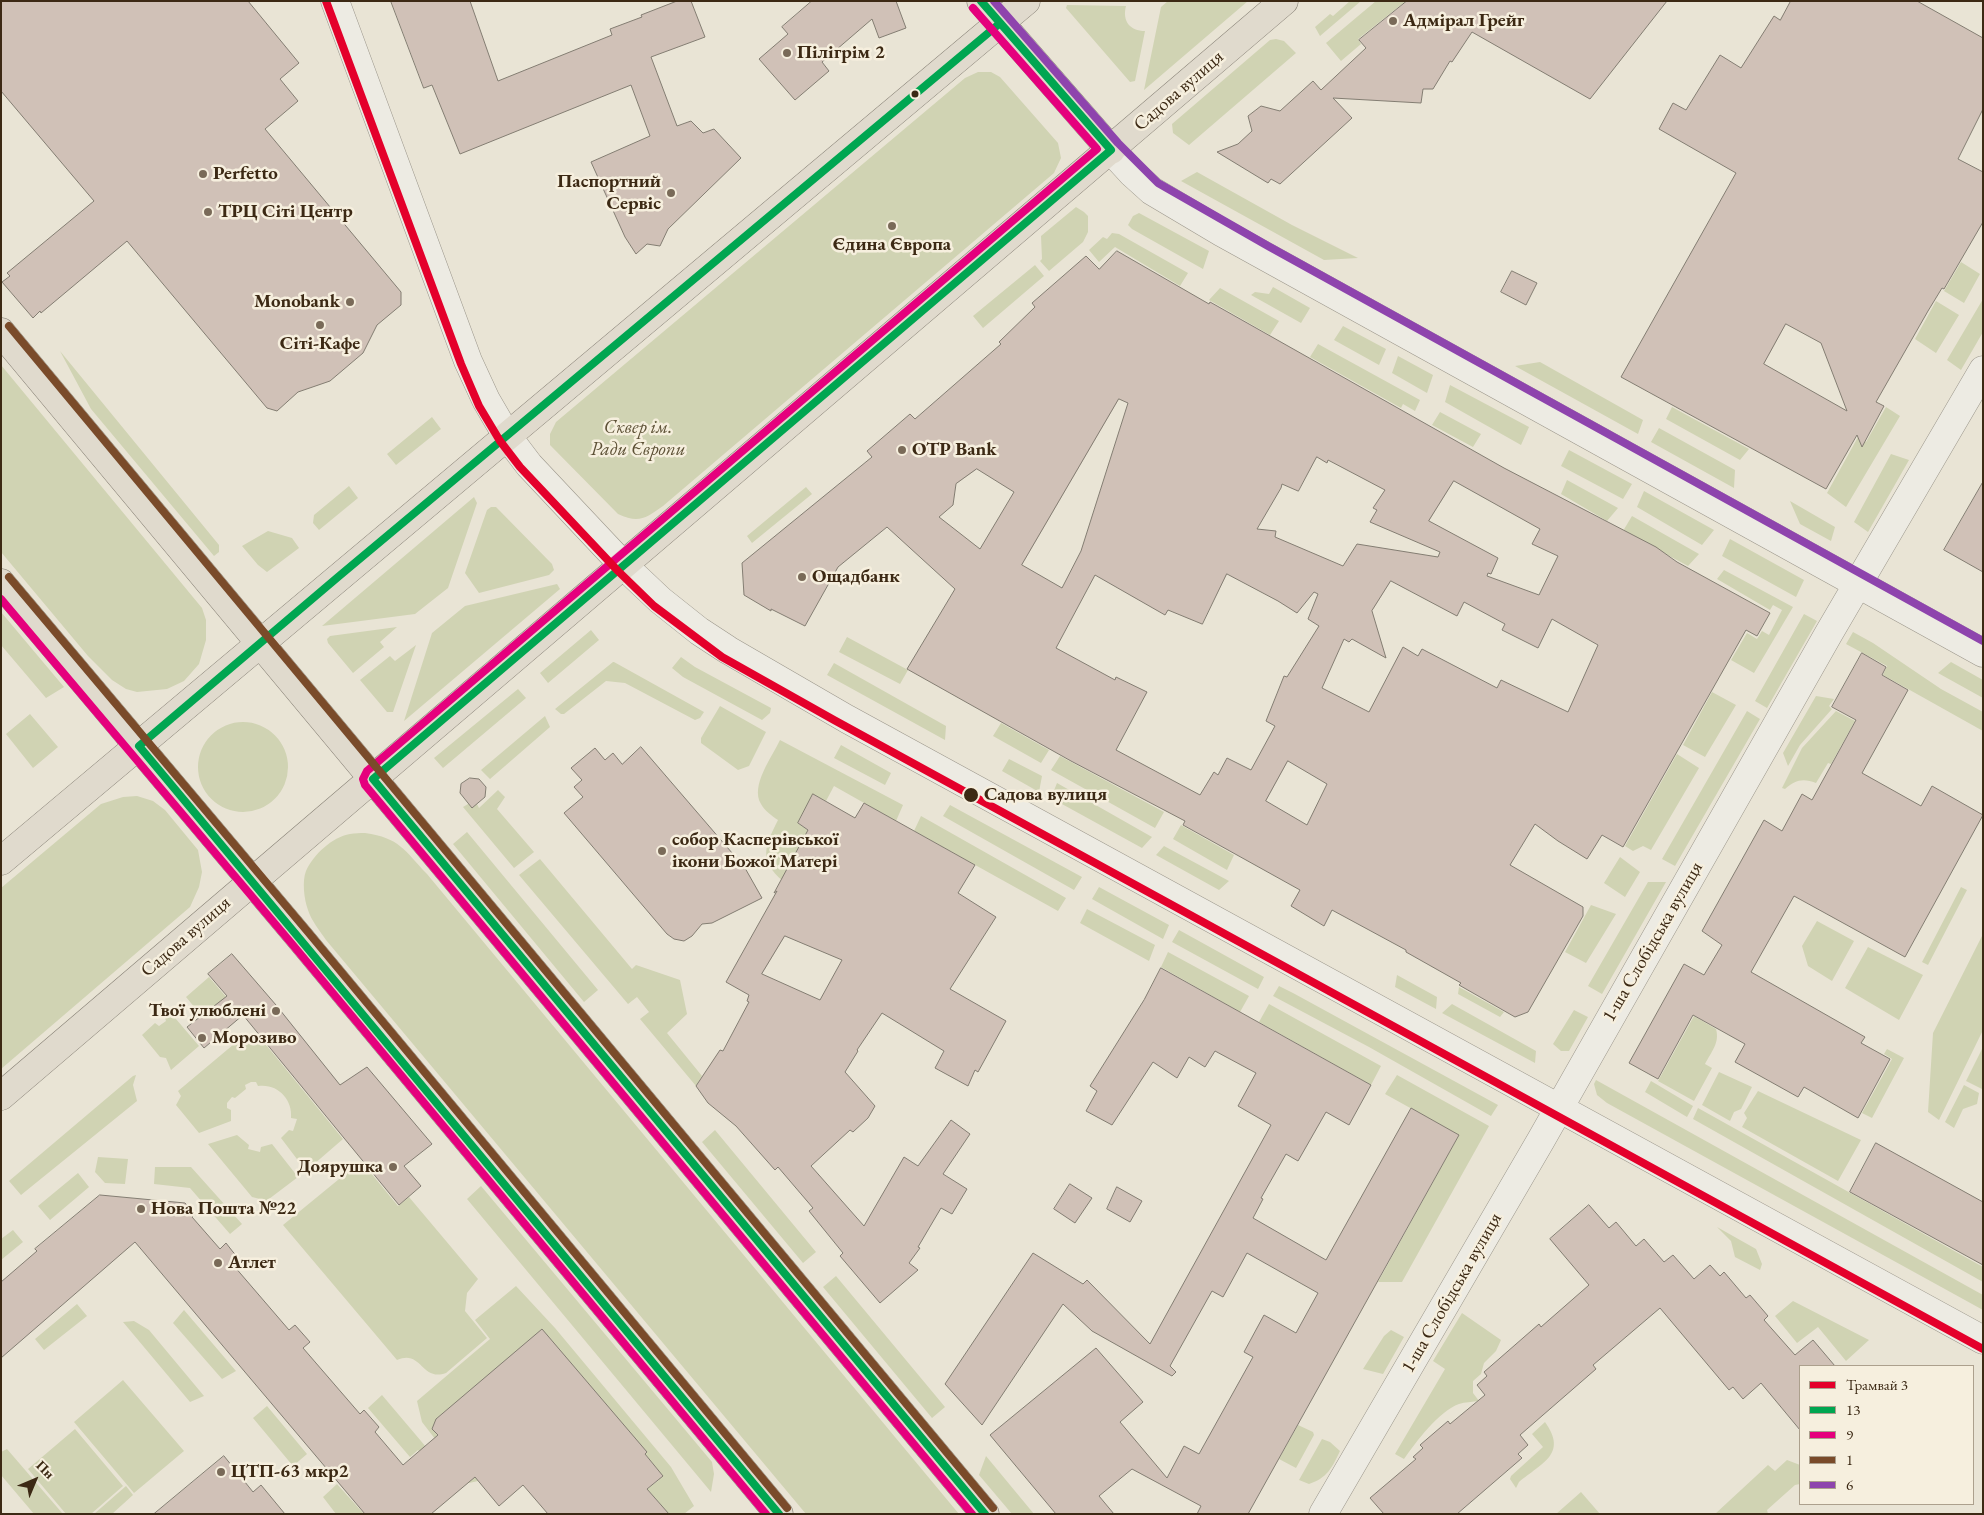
<!DOCTYPE html>
<html>
<head>
<meta charset="utf-8">
<style>
  body { margin:0 }
  #map { position:relative; width:1984px; height:1515px; overflow:hidden; background:#e9e4d5; font-family:"EB Garamond",serif }
  canvas { display:block }
  .frame { position:absolute; inset:0; border:2px solid #3c2914; pointer-events:none }
  .legend { position:absolute; left:1799px; top:1365px; width:175px; height:140px; box-sizing:border-box; background:#f6efde; border:1px solid #aca08d; margin:0; padding:6px 9px; list-style:none; font-size:15px; color:#3c2914 }
  .legend li { display:flex; align-items:center; gap:10px; height:25px }
  .legend b { width:25px; border:1px solid #aca08d }
  .north { position:absolute; left:10px; top:1455px; width:50px; height:50px; -webkit-text-stroke:4px #f6efde; paint-order:stroke; rotate:45deg; font-size:14px; font-weight:700; line-height:20px; text-align:center; color:#3c2914 }
  .north::after { content:''; display:block; margin:auto; width:18px; height:22px; background:#3c2914; clip-path:polygon(50% 0,100% 100%,50% 72%,0 100%) }
</style>
</head>
<body>
<div id="map">
<canvas width="1984" height="1515"></canvas>
<div class="frame"></div>
<ul class="legend">
<li><b style="height:6px;background:#e4002b"></b>Трамвай 3</li>
<li><b style="height:6px;background:#00a651"></b>13</li>
<li><b style="height:6px;background:#e5007d"></b>9</li>
<li><b style="height:6px;background:#7a4b2a"></b>1</li>
<li><b style="height:6px;background:#8e44ad"></b>6</li>
</ul>
<div class="north">Пн</div>
</div>
<script>
const ctx = document.querySelector('canvas').getContext('2d');
ctx.lineJoin = 'round';
function fill(path, color) {
  ctx.fillStyle = color;
  ctx.fill(path, 'evenodd');
}
function stroke(path, color, width, dash) {
  ctx.strokeStyle = color;
  ctx.lineWidth = width;
  ctx.lineCap = dash ? 'butt' : 'round';
  ctx.setLineDash(dash || []);
  ctx.stroke(path);
}
function write(font, color, halo, rows, align = 'center') {
  ctx.font = font + ' "EB Garamond",serif';
  ctx.lineWidth = 5;
  ctx.setLineDash([]);
  ctx.textBaseline = 'middle';
  ctx.strokeStyle = halo;
  ctx.fillStyle = color;
  for (const [text, x, y, turn = 0] of rows) {
    ctx.save();
    ctx.translate(x, y);
    ctx.rotate((+turn || 0) * Math.PI / 180);
    ctx.textAlign = isNaN(turn) ? turn : align;
    if (halo) ctx.strokeText(text, 0, 0);
    ctx.fillText(text, 0, 0);
    ctx.restore();
  }
}
const green = new Path2D(`
  M1168,1H1248L1144,90L1161,7Z
  M1350,1H1361L1320,36L1315,27L1330,14L1333,16Z
  M1376,1H1406L1358,39L1361,44L1341,61L1326,43Z
  M1067,5L1126,6C1122,21 1130,31 1145,31L1135,81L1130,82L1066,8Z
  M1276,39L1284,41L1296,53L1189,145L1173,133L1172,124L1270,40Z
  M978,72H991L1000,77L1058,143L1061,158L1054,173L663,506C646,518 639,524 618,514L550,445V434L556,422L965,78Z
  M1197,172L1292,225L1358,258L1324,260L1181,181Z
  M1076,207L1084,212L1088,216V232L1083,242L1049,271L1040,261L1042,259L1041,236Z
  M1139,213L1209,251L1203,269L1132,229L1128,225L1133,216Z
  M1112,233L1119,234L1188,273L1180,286L1115,247L1099,262L1089,250L1103,237L1107,239Z
  M1961,262L1980,274L1964,303L1944,291Z
  M1035,265L1044,276L983,328L973,316Z
  M1273,287L1310,308L1301,323L1251,295L1255,292L1269,294Z
  M1220,288L1279,321L1270,335L1209,300Z
  M1983,299V332L1961,370L1947,360Z
  M1936,301L1959,315L1936,353L1915,339Z
  M1343,326L1386,349L1379,365L1334,340Z
  M1318,344L1420,400L1415,411L1403,404L1401,408L1310,357Z
  M60,351L219,545V552L214,556L91,409Z
  M1398,356L1433,375L1427,393L1392,373Z
  M1540,362L1643,420L1638,434L1515,366Z
  M1,365L202,608L206,620V640L199,664L184,681L167,689L137,692L126,689L112,680L88,656L1,552Z
  M1450,385L1529,427L1521,445L1445,402Z
  M1672,407L1749,449L1740,460L1666,419Z
  M1886,407L1900,416L1846,507L1827,493L1858,437L1866,442Z
  M1440,412L1481,434L1473,447L1432,425Z
  M432,417L441,429L396,465L387,454Z
  M1659,428L1735,470L1734,488L1651,442Z
  M1569,450L1632,484L1623,499L1561,466Z
  M1891,454L1909,460L1868,532L1854,522Z
  M1567,480L1618,508L1607,521L1561,494Z
  M349,486L358,498L319,530L313,523L314,515Z
  M806,487L812,494L752,543L747,536Z
  M1644,491L1714,530L1702,545L1637,507Z
  M474,497L477,503L448,588L415,614L322,626Z
  M1790,501L1835,527L1831,541L1800,524Z
  M491,507H496L552,564L554,570L549,575L479,593L465,573L487,510Z
  M1632,516L1699,554L1688,566L1623,531Z
  M268,531L292,538L299,548L267,572L258,565L242,546Z
  M1730,539L1804,580L1796,597L1722,556Z
  M1724,570L1793,607L1754,673L1731,660L1747,633L1757,639L1762,631L1769,635L1782,610L1773,605L1770,610L1717,579Z
  M557,584L560,589L404,721L432,633L465,606Z
  M1,612L64,687L46,698L1,645Z
  M1804,614L1817,621L1767,708L1755,701Z
  M397,627L380,642L384,647L353,673L328,643L327,639L330,636Z
  M591,630L599,640L548,683L540,673Z
  M1853,632L1873,643L1941,689L1983,712V731L1883,675L1887,666L1846,644Z
  M847,637L908,670L900,684L839,652Z
  M416,645L393,712H387L360,680L390,656L395,661Z
  M681,657L695,667L771,708L770,713L762,720L683,677L672,668Z
  M613,662H614L704,712L700,718L695,720L625,683L606,681L564,714H561L555,709Z
  M1951,662L1983,680V698L1938,673Z
  M834,663L946,726L945,740L827,675Z
  M518,689L526,698L443,768L434,758Z
  M1712,692L1736,705L1705,757L1683,745Z
  M1816,696L1834,699L1829,706L1832,709L1800,745L1788,766L1783,753Z
  M720,706L766,732L749,766L738,770L701,743V738Z
  M1747,711L1760,719L1675,866L1662,859Z
  M1836,711L1855,721L1831,764L1828,763L1816,783C1803,778 1795,780 1785,789L1782,788L1802,748Z
  M30,714L58,747L33,768L6,734Z
  M545,716L550,727L490,779L481,770Z
  M198 767a45 45 0 1 1 90 0a45 45 0 1 1-90 0Z
  M1001,723L1049,750L1041,763L993,736Z
  M780,740L903,805L896,821L834,786L826,801L813,795L798,823L808,830L783,881C758,860 765,846 778,820C772,816 764,810 761,804C750,786 772,757 780,740Z
  M841,745L891,773L885,785L834,758Z
  M1677,754L1699,768L1651,850L1643,846L1633,851L1625,846Z
  M1060,756L1164,812L1155,828L1051,770Z
  M1009,759L1042,776L1039,792L1002,771Z
  M1057,783L1152,837L1142,848L1051,798Z
  M498,790L505,797L497,809L534,852L514,868L463,807L468,804H477L479,808Z
  M137,796L153,801L165,810L198,850L202,872L199,887L190,907L1,1069V888L101,804L123,797Z
  M950,805L1082,877L1074,890L943,816Z
  M921,816L1066,898L1058,911L914,831Z
  M1181,825L1234,855L1227,870L1173,839Z
  M467,832L598,990L584,1002L453,844Z
  M365,833C400,838 404,850 427,874L959,1514H806L326,940C320,931 311,920 308,910C304,899 302,881 306,871C313,855 332,837 350,834C355,833 360,833 365,833Z
  M1164,846L1229,881L1219,890L1156,855Z
  M1620,857L1640,872L1625,897L1604,883Z
  M540,859L632,969L636,965L680,980L687,1014L667,1033L702,1076L696,1086L640,1019L649,1012L637,997L628,1004L519,875Z
  M1648,882H1666L1602,994L1588,986Z
  M1099,887L1169,925L1163,939L1092,899Z
  M1961,887L1967,890L1928,965L1922,962Z
  M1591,905L1616,914L1586,963L1565,952Z
  M1087,909L1155,945L1149,961L1080,923Z
  M1817,921L1854,941L1832,981L1808,966L1802,946Z
  M1179,930L1264,977L1258,989L1172,942Z
  M1983,934V1030L1939,1120L1928,1112L1933,1033Z
  M1868,947L1923,975L1899,1020L1845,988Z
  M1168,952L1249,996L1240,1012L1161,967Z
  M1397,975L1437,997L1436,1009L1395,987Z
  M209,977L234,1006L215,1032L186,997Z
  M1279,986L1293,993L1498,1105L1491,1116L1369,1047L1273,996Z
  M1459,987L1504,1012L1500,1017L1458,994Z
  M1269,1004L1381,1066L1371,1085L1259,1022Z
  M1452,1004L1536,1051L1535,1063L1442,1013Z
  M1574,1010L1588,1017L1569,1051H1561L1553,1044Z
  M170,1012L199,1046L171,1070L166,1058L160,1057L142,1035L155,1023L159,1026L166,1021L165,1018Z
  M1694,1016L1716,1029C1720,1043 1711,1052 1705,1064L1712,1068L1694,1101L1658,1081Z
  M246,1034L258,1035L343,1139L306,1171L281,1138L289,1130L293,1131L297,1119L291,1118C293,1099 277,1083 258,1086L256,1082H251L245,1085L246,1089L235,1098L232,1097L227,1103V1108L231,1110V1121L199,1133L176,1105L181,1096L178,1091Z
  M1983,1047V1088L1982,1089L1966,1081Z
  M1887,1049L1904,1058L1872,1118L1862,1113L1892,1059L1884,1054Z
  M1719,1072L1752,1087L1741,1109L1734,1112L1730,1121L1702,1105Z
  M136,1075L133,1085L137,1101L21,1195L9,1181L133,1076Z
  M1397,1075L1489,1126L1402,1282H1378L1459,1135L1385,1094Z
  M1596,1080L1983,1295V1310L1607,1103L1597,1095L1594,1084Z
  M1651,1081L1693,1106L1687,1117L1645,1092Z
  M1964,1085L1979,1093L1977,1104L1963,1109L1954,1128L1945,1122Z
  M1758,1091L1861,1140L1838,1181L1742,1127L1747,1118L1744,1113Z
  M1698,1108L1983,1267V1282L1693,1119Z
  M715,1130L816,1252L803,1263L702,1142Z
  M237,1135L249,1145L248,1149L260,1152L261,1147L272,1144L298,1177L265,1202L260,1199L252,1197L208,1144Z
  M98,1157L128,1159L125,1184L105,1183L95,1172Z
  M361,1161L398,1206L409,1197L478,1279L467,1293L465,1311L487,1338L446,1373C421,1382 422,1349 397,1360L283,1225Z
  M155,1167H191L242,1224L230,1234L190,1188L154,1184Z
  M78,1173L89,1187L50,1220L38,1206Z
  M481,1186L712,1462L714,1474L711,1492L467,1199Z
  M1717,1227L1756,1249L1762,1264L1760,1270L1735,1257L1731,1241Z
  M13,1230L23,1242L1,1260V1239Z
  M836,1276L945,1407L932,1418L823,1287Z
  M516,1286L555,1328L671,1467L694,1506L684,1514H659L661,1505L647,1489L659,1480V1471L645,1454L432,1429L453,1453L489,1472L478,1481L469,1483L422,1422L417,1401L490,1339L475,1320Z
  M1793,1301L1869,1340L1846,1361L1818,1327L1797,1343L1775,1316Z
  M77,1304L87,1316L44,1350L35,1339Z
  M184,1310L236,1371L222,1379L173,1323Z
  M1462,1313L1501,1340L1496,1351L1484,1363L1481,1374L1473,1381V1393L1479,1401C1472,1402 1465,1402 1459,1404C1439,1411 1416,1442 1404,1459L1395,1454L1445,1369L1433,1361Z
  M134,1321L149,1330L204,1396L190,1402L123,1322Z
  M1391,1330L1404,1337L1383,1374L1363,1369L1384,1336Z
  M123,1380L184,1451L134,1493L74,1422Z
  M382,1395L432,1454L426,1458L418,1450L410,1457L368,1408Z
  M267,1406L307,1454L293,1466L253,1418Z
  M1545,1422C1568,1454 1542,1463 1519,1482L1516,1488L1510,1479L1511,1476L1543,1447L1532,1434Z
  M1298,1425L1313,1432L1314,1435L1296,1468L1279,1459Z
  M75,1429L123,1486L91,1514H66L28,1469Z
  M1322,1439L1330,1442L1340,1451C1332,1468 1327,1478 1309,1484L1299,1480Z
  M7,1449L63,1514H34L1,1475V1452Z
  M986,1456L1034,1514H1012L979,1475Z
  M1787,1460L1800,1465V1484L1795,1485L1767,1510L1768,1514H1715L1768,1465L1775,1471Z
  M337,1484L364,1514H336L323,1497Z
  M126,1486L133,1495L112,1514H94Z
  M1581,1492L1600,1514H1556Z`);
const building = new Path2D(`
  M1,1H248L299,63L280,79L298,101L265,129L401,292V305L377,325L363,353L330,381L298,392L277,411L267,408L127,241L41,313L40,311L33,318L2,282L10,276L7,273L94,201L1,91Z
  M391,1H470L498,81L612,35L610,29L642,17L641,15L677,1H691L705,37L651,57L677,126L691,121L703,133L714,129L741,158L668,229L660,246L647,244L636,254L625,237L591,162L650,136L631,85L460,154L432,85L424,88Z
  M812,1H896L906,28L879,38L872,19L822,62L829,71L795,100L759,59L788,34L782,27Z
  M1407,1H1667L1590,99L1472,32L1452,62L1450,61L1433,89H1423L1421,103L1333,98L1352,118L1280,184L1271,179L1268,183L1217,152L1238,144L1252,131L1248,116L1261,106L1280,111L1313,81L1321,90L1366,48L1359,40Z
  M1791,1H1917L1983,38V109L1958,159L1983,172V222L1944,289L1942,288L1928,311L1876,402L1884,406L1862,447L1857,435L1826,489L1621,377L1736,173L1659,129L1673,103L1686,110L1720,55L1741,68L1774,16L1780,20ZM1786,324L1821,343L1847,411L1764,364Z
  M1117,251L1209,304L1210,302L1504,468L1656,547L1677,562L1770,613L1757,636L1746,630L1623,847L1602,835L1587,859L1558,841L1535,824L1510,865L1583,907V916L1528,1012L1515,1017L1459,985L1461,983L1406,952V950L1332,910L1324,926L1291,906L1300,890L1183,825L1185,821L1071,761L907,669L955,589L887,527L838,567L805,626L771,609V611L744,595L742,563L872,457L867,451L910,414L915,419L1001,344L999,342L1035,307L1032,303L1086,256L1099,269ZM1119,399L1128,403L1081,551L1062,588L1022,565ZM1317,457L1327,463L1328,460L1385,490L1373,508L1377,510L1370,522L1440,552L1438,557L1357,544L1343,566L1275,537L1276,531L1257,529L1281,488L1282,484L1298,491ZM977,469L1014,492L980,549L939,517L953,505L956,484ZM1454,481L1540,529L1532,544L1558,556L1539,595L1487,576L1488,573L1491,574L1498,558L1429,521ZM1227,574L1278,601L1297,613L1314,592L1318,594L1308,619L1319,626L1287,677L1284,676L1266,721L1275,726L1251,770L1227,758L1218,775L1214,772L1200,795L1116,750L1147,692L1116,677L1115,680L1056,648L1095,575L1165,615L1168,610L1202,624ZM1391,581L1457,616L1464,602L1505,624L1502,630L1538,648L1552,619L1598,645L1568,712L1501,680L1497,688L1422,649L1418,656L1403,647L1369,712L1322,688L1344,639L1349,642L1352,639L1386,658L1372,611ZM1288,761L1327,784L1307,825L1266,801Z
  M1512,271L1537,283L1526,305L1501,292Z
  M1983,482V572L1944,550Z
  M1862,653L1886,667L1882,675L1908,690L1862,773L1921,806L1932,786L1983,815L1905,957L1794,896L1751,972L1865,1037L1861,1043L1890,1059L1858,1118L1804,1087L1798,1097L1735,1062L1745,1044L1693,1015L1658,1079L1629,1063L1684,964L1704,975L1722,945L1702,931L1764,820L1782,831L1802,794L1812,800L1856,720L1832,707Z
  M641,747L745,868L762,898L712,923L702,924L692,936L684,941L674,939L667,934L564,813L583,797L574,787L582,780L571,768L595,748L605,760L613,753L622,764Z
  M470,778L479,779L486,787L485,797L472,808L460,793L461,784Z
  M813,794L855,818L864,803L975,865L958,893L996,917L950,989L1006,1021L978,1072L975,1070L968,1086L935,1068L944,1051L882,1013L857,1050L858,1051L845,1072L875,1106L868,1118L853,1132L850,1130L811,1166L864,1226L904,1157L918,1166L951,1120L970,1134L943,1174L967,1189L952,1214L941,1208L918,1247L920,1248L909,1263L918,1270L880,1303L840,1256L843,1253L809,1211L813,1208L778,1167L775,1170L736,1126L708,1103L696,1086L720,1050L723,1051L749,1002L747,1001L749,995L726,982L777,891L774,893L808,830L798,823ZM785,936L842,960L820,1000L762,974Z
  M232,954L276,1005L340,1085L367,1067L432,1144L404,1166L421,1186L399,1205L243,1015L204,1048L187,1027L227,996L208,974Z
  M1161,968L1371,1085L1349,1125L1326,1112L1298,1161L1286,1154L1261,1198L1263,1199L1253,1218L1326,1260L1411,1108L1459,1135L1248,1514H1197L1201,1506L1132,1469L1099,1496L1114,1514H1056L990,1435L1096,1348L1143,1402L1120,1422L1167,1478L1184,1446L1199,1454L1253,1357L1244,1352L1264,1315L1296,1333L1318,1293L1247,1253L1223,1297L1212,1291L1170,1366L1176,1372L1172,1376L1092,1331L1063,1304L982,1425L945,1384L1033,1253L1083,1284L1087,1280L1150,1344L1271,1125L1238,1106L1256,1073L1215,1051L1205,1067L1189,1057L1177,1078L1153,1062L1112,1125L1086,1111L1097,1091L1090,1086L1144,1000Z
  M1876,1143L1983,1202V1265L1850,1192Z
  M1070,1184L1092,1198L1075,1223L1054,1209Z
  M1117,1187L1142,1201L1130,1222L1107,1209Z
  M100,1195L185,1203L195,1214L192,1217L220,1249L226,1243L233,1252L241,1260L234,1266L289,1330L295,1325L310,1342L303,1348L360,1414L364,1410L379,1427L375,1432L403,1465L438,1435L432,1429L436,1419L542,1329L647,1452L645,1454L663,1476L647,1489L669,1514H548L523,1485L499,1506L475,1477L431,1514H365L135,1242L1,1358V1282L37,1251L35,1249Z
  M1589,1205L1609,1228L1616,1222L1636,1246L1644,1239L1664,1262L1673,1255L1694,1279L1710,1265L1720,1276L1724,1272L1746,1298L1750,1295L1768,1316L1764,1320L1795,1355L1813,1340L1835,1366H1800V1430L1761,1383L1743,1399L1733,1387L1729,1390L1660,1308L1593,1365L1596,1369L1520,1435L1528,1445L1518,1454L1522,1458L1457,1514H1384L1370,1498L1416,1459L1413,1457L1423,1448L1420,1445L1448,1421L1450,1424L1485,1395L1477,1385L1487,1376L1484,1372L1539,1324L1541,1327L1589,1285L1550,1239Z
  M224,1456L253,1492L261,1485L285,1514H154Z`);
const minor = new Path2D(`
  M335,1L468,361L486,400L507,436L529,465L624,566L660,600L699,631L728,650L847,719L1983,1340
  M1111,150L1132,173L1152,191L1221,232L1983,653
  M1323,1514L1541,1140L1829,633L1983,370`);
const major = new Path2D(`
  M981,1L1111,150
  M1,332L985,1514
  M1,583L300,938L779,1514
  M1,861L1026,1
  M1,1096L1284,1`);
const bus1 = new Path2D(`
  M981,1L1111,150L373,779L985,1514
  M779,1514L139,746L338,577L999,24`);
const bus2 = new Path2D(`
  M1,599L292,944L766,1514
  M972,1514L365,785L363,779L367,771L1097,149L973,8`);
const bus3 = new Path2D(`
  M9,326L993,1508
  M9,577L308,932L787,1508`);
const bus4 = new Path2D(`
  M994,1L1118,143L1158,183L1268,246L1983,641`);
const tram1 = new Path2D(`
  M326,1L461,364L479,406L500,441L520,467L618,571L654,606L722,657L834,720L1983,1349`);
const markers = [
  [1393,21,5,"#796a58"],
  [787,53,5,"#796a58"],
  [915,94,4.5,"#3c2914"],
  [203,174,5,"#796a58"],
  [671,193,5,"#796a58"],
  [208,212,5,"#796a58"],
  [892,226,5,"#796a58"],
  [350,302,5,"#796a58"],
  [320,325,5,"#796a58"],
  [902,450,5,"#796a58"],
  [802,577,5,"#796a58"],
  [971,795,8,"#3c2914"],
  [662,851,5,"#796a58"],
  [276,1011,5,"#796a58"],
  [202,1038,5,"#796a58"],
  [393,1167,5,"#796a58"],
  [141,1209,5,"#796a58"],
  [218,1263,5,"#796a58"],
  [221,1472,5,"#796a58"]
];
const poiNames = [
  ["Адмірал Грейг",1403,21],
  ["Пілігрім 2",797,53],
  ["Perfetto",213,174],
  ["Паспортний",661,182,"right"],
  ["Сервіс",661,204,"right"],
  ["ТРЦ Сіті Центр",218,212],
  ["Єдина Європа",892,245,"center"],
  ["Monobank",340,302,"right"],
  ["Сіті-Кафе",320,344,"center"],
  ["OTP Bank",912,450],
  ["Ощадбанк",812,577],
  ["собор Касперівської",672,840],
  ["ікони Божої Матері",672,862],
  ["Твої улюблені",266,1011,"right"],
  ["Морозиво",212,1038],
  ["Доярушка",383,1167,"right"],
  ["Нова Пошта №22",151,1209],
  ["Атлет",228,1263],
  ["ЦТП-63 мкр2",231,1472]
];
const streetNames = [
  ["Садова вулиця",1179,91,-41],
  ["Садова вулиця",186,937,-41],
  ["1-ша Слобідська вулиця",1653,942,-60],
  ["1-ша Слобідська вулиця",1452,1293,-60]
];
const parkNames = [
  ["Сквер ім.",638,428],
  ["Ради Європи",638,450]
];
const stopNames = [
  ["Садова вулиця",984,795]
];
fill(green, '#d0d3b3');
fill(building, '#d0c1b7');
stroke(building, '#837d72', 1);
stroke(minor, '#9b968b', 29);
stroke(major, '#837d72', 29);
stroke(minor, '#edebe3', 28);
stroke(major, '#e0dacd', 28);
stroke(bus1, '#00a651', 8);
stroke(bus2, '#e5007d', 8);
stroke(bus3, '#7a4b2a', 8);
stroke(bus4, '#8e44ad', 8);
stroke(tram1, '#e4002b', 8);
for (const [x, y, r, color] of markers) {
  const dot = new Path2D();
  dot.arc(x, y, r, 0, 2 * Math.PI);
  ctx.fillStyle = color;
  ctx.fill(dot);
  stroke(dot, '#f6efde', 2);
}
write('bold 19px', '#3c2914', '#f6efde', poiNames, 'left');
write('19px', '#3c2914', '#f6efde', streetNames);
write('italic 19px', '#5c5035', '#f6efde', parkNames);
write('bold 19px', '#3c2914', '#f6efde', stopNames, 'left');
</script>
</body>
</html>
